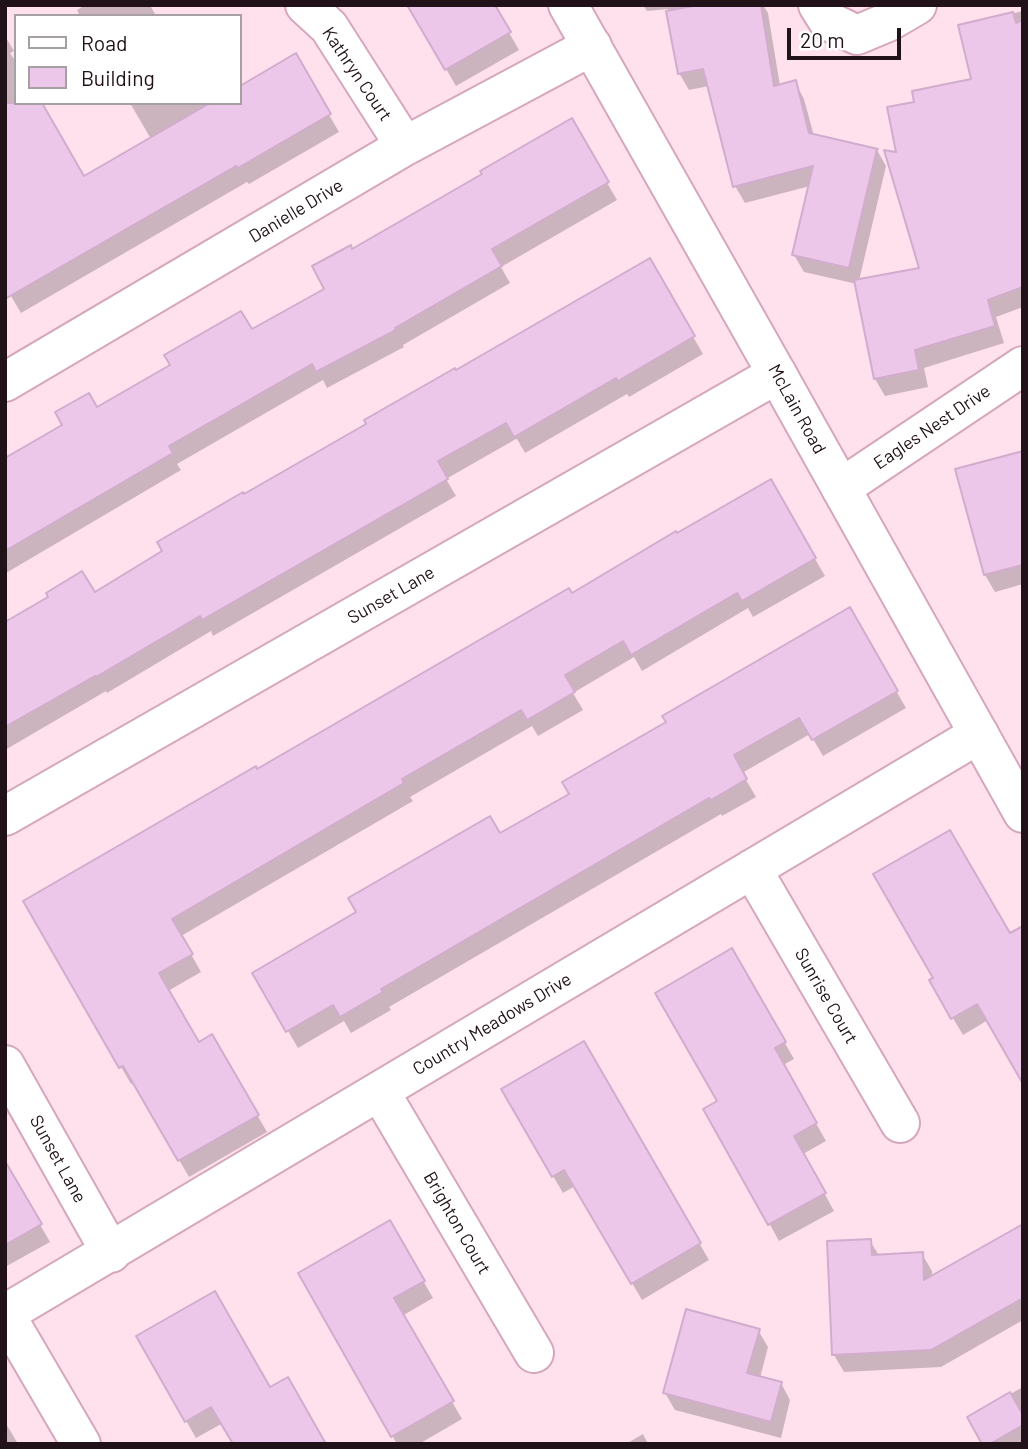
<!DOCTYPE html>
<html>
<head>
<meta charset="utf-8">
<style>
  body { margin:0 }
  #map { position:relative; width:1028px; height:1449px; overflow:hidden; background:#ffe1ee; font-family:Barlow,sans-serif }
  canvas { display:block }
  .frame { position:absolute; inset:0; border:7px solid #211119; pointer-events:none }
  .legend { position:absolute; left:14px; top:14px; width:228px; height:91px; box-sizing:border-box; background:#fff; border:2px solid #a6a0a3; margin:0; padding:9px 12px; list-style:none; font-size:21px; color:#211119 }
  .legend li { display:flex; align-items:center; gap:14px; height:35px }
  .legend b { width:35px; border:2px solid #a6a0a3 }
  .scale { position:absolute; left:787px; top:28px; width:114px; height:32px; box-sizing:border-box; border:4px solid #211119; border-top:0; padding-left:9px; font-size:21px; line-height:24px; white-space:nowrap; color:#211119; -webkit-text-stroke:5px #fff; paint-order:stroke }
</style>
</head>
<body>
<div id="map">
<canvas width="1028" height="1449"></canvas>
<div class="frame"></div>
<ul class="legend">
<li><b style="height:9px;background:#fff"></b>Road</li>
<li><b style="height:19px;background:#edc7e9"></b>Building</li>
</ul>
<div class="scale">20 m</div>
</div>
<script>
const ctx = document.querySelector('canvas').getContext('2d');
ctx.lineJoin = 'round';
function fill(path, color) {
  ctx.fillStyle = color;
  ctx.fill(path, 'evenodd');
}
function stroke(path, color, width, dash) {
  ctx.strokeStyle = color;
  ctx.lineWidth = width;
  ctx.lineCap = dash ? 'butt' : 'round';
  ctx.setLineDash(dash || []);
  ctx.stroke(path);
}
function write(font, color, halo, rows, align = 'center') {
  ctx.font = font + ' Barlow,sans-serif';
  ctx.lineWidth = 7;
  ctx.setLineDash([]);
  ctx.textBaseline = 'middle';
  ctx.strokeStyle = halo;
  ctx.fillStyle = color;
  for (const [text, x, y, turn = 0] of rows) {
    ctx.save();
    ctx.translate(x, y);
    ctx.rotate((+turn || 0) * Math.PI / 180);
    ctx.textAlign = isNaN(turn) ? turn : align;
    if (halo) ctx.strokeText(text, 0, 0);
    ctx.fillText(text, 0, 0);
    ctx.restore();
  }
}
const shadow = new Path2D(`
  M85,5H150L156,16H80L77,10Z
  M409,5H493L519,50L456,86Z
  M643,5H763L768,13L780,86L795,82L804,99L814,136L877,150L886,166L859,281L921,269L898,155L916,103L973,81L960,26L1023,11V307L996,317L1004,343L924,368L928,387L885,396L875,379L857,284L804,272L794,255L810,186L745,203L735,186L709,86L689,90L679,73L668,9L647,11Z
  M5,36L14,51L10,53L16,62V103L83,178L151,139L130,103H206L208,106L240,103V88L295,56L339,132L249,184L247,182L21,313L5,286Z
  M571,121L617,200L501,267L510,283L403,345L404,347L327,388L323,380L177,464L181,470L6,573L5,460L97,409L251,331L327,290L352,251L484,175Z
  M649,261L703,354L629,397L627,394L525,453L517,439H516L446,479L456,496L213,636L211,631L107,693L106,691L5,750V624L95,595L165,552L243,496Z
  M1023,453V584L995,592L985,575Z
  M770,482L825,576L753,617L748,608L642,671L634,657L573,693L583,710L538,736L532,726L410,797L413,801L181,936L201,972L168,991L199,1044L212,1037L267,1132L189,1177L134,1082L131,1084L25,902L571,595Z
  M849,610L906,708L823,756L810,734L742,773L756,797L722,816L721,814L389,1007L391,1010L351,1033L344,1021L298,1048L254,973L571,794L668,723Z
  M1010,935L988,1020L963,1035L931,981Z
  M732,951L794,1059L783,1065L826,1141L803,1154L834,1211L779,1241L706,1109L720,1102Z
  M584,1043L709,1260L642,1300L575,1186L563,1193L503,1090Z
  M5,1164L50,1242L5,1267Z
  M389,1222L433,1298L402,1316L462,1419L419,1444H397L300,1274Z
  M1023,1226V1320L941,1367L844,1372L834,1355L870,1241L880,1257L922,1254L932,1271V1277Z
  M214,1293L223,1423L196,1438L138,1337Z
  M758,1330L768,1347L760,1378L781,1383L790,1400L781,1438L675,1410L665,1393Z
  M1023,1387V1444H984L969,1417Z
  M5,1422L11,1432L18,1444H5Z
  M643,1434L648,1444H626Z`);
const building = new Path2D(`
  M407,5H495L511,32L445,70Z
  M698,5H761L774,86L796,80L809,133L878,149H877L849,268L792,255L813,166L733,187L703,69L678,74L666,11Z
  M1013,12L1016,23L1023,20V287L988,300L995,326L915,350L919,370L874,379L854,280L919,268L884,150L896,152L887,107L914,102L912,91L971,79L958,25Z
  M296,53L331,114L238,168L236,166L5,299V103H42L84,176L210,103H240V86Z
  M572,118L609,182L492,249L502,266L395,328L396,330L316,372L312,364L169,446L173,453L5,551V458L62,425L55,412L89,393L97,407L170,365L164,355L241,311L252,329L324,289L312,266L351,245L352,249L482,174L480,171Z
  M650,258L695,336L618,381L616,378L514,437L506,423L438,461L448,479L202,620L200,616L96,677L95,676L5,727V622L48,597L46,593L82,571L95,592L162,551L157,542L243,492L244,494L366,424L364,420L455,368L456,370Z
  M1023,451V565L984,575L955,469Z
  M771,479L816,558L742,601L737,593L631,655L623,641L565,675L575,692L527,720L521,710L402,779L404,783L172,919L193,954L159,973L199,1042L212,1034L259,1115L178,1161L123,1066L119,1068L23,901L256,766L257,769L569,588L572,593L676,531L677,533Z
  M850,607L898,691L812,740L799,718L734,755L747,779L711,800L709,798L381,989L383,992L340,1017L333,1005L286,1032L252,973L356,912L348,898L490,816L500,833L569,794L562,782L666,722L662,716Z
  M950,830L1010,933L1023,926V1084L977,1004L951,1019L929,980L933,978L873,874Z
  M732,948L786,1042L775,1048L817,1123L794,1136L826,1193L768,1225L703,1109L717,1101L655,993Z
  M584,1041L701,1243L631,1284L564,1170L552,1177L501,1089Z
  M5,1161L42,1224L5,1245Z
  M390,1220L425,1281L394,1298L454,1401L391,1437L298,1273Z
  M1023,1224V1298L931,1350L832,1355L827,1241L871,1239L872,1255L923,1252L924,1280Z
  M215,1291L270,1387L288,1377L326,1444H233L211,1407L185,1422L136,1336Z
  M686,1309L760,1329L747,1373L782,1382L771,1422L663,1393Z
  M1010,1392L1023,1415V1425L990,1444H982L967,1417Z`);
const street = new Path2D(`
  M305,5L329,27L405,146
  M818,5L828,21L857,35L888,22L917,5
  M5,382L405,146L592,46
  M841,488L1023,366
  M5,816L777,374
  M752,869L900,1123
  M5,1065L111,1253
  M380,1092L534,1353
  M5,1314L979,734
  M5,1314L81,1444`);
const secondary = new Path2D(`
  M568,5L777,374L1023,813`);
const streetNames = [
  ["Kathryn Court",357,74,56],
  ["Danielle Drive",296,211,-31],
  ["McLain Road",797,409,61],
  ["Eagles Nest Drive",932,427,-34],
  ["Sunset Lane",391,595,-30],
  ["Sunrise Court",826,996,60],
  ["Country Meadows Drive",492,1024,-31],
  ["Sunset Lane",58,1159,61],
  ["Brighton Court",457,1223,60]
];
fill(shadow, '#0003');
fill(building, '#edc7e9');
stroke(building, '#d1accd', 2);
stroke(street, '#d6a7bc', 42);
stroke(secondary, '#d6a7bc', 42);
stroke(street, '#fff', 38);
stroke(secondary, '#fff', 38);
write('18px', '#211119', '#fff', streetNames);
</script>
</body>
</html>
